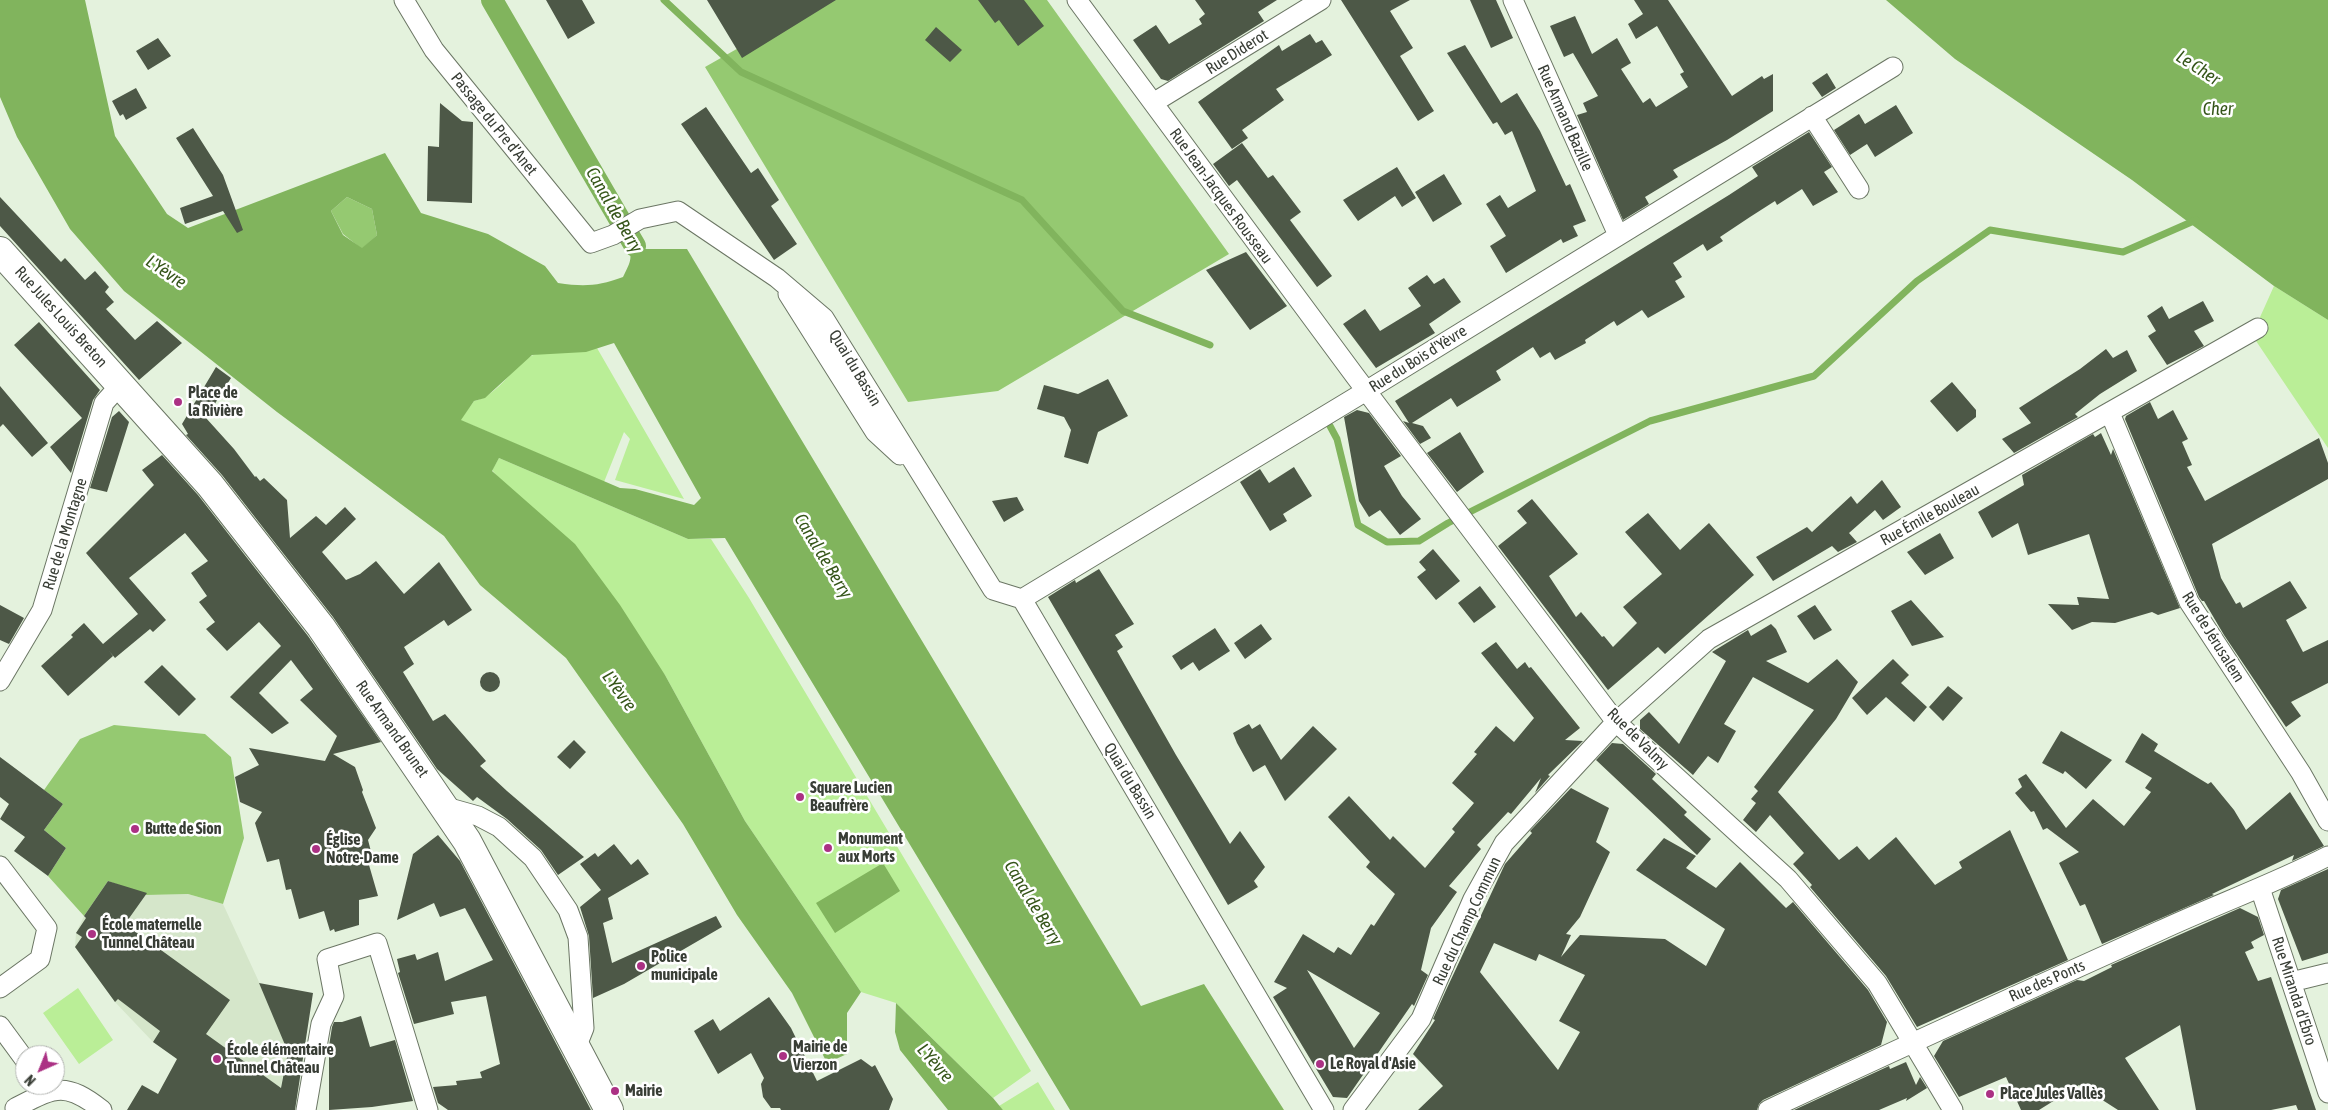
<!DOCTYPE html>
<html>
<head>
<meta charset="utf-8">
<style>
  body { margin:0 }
  #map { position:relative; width:2328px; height:1110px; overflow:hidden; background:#e4f2dd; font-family:"Asap Condensed",sans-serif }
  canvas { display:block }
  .north { position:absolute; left:15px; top:1045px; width:50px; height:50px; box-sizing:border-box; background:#fff; border:1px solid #afb1ae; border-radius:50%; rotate:224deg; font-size:14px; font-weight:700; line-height:20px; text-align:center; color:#383d35 }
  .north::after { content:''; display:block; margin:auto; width:18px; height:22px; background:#ab3184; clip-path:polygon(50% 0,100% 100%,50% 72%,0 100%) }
</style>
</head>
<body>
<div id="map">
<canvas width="2328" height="1110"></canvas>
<div class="north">N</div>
</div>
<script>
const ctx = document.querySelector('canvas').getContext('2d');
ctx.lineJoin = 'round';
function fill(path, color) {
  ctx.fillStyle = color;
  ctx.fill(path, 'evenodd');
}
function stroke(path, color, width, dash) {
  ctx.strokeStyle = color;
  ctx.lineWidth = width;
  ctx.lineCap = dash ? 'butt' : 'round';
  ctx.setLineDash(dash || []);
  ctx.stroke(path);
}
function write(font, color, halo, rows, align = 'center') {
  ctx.font = font + ' "Asap Condensed",sans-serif';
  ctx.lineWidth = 5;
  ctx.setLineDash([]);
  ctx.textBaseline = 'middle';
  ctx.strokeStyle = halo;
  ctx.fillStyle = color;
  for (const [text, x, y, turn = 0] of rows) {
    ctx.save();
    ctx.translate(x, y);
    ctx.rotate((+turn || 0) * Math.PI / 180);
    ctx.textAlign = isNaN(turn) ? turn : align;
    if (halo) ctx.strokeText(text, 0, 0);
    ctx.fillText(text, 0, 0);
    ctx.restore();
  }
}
const built = new Path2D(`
  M108,881L146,895L188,894L223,904L259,982L288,1051L276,1110L178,1059L153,1042L115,1002L75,947L76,933L84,916Z`);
const green = new Path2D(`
  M2274,286L2328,320V448L2252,335Z
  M597,348L684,499L615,480L630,439L624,432L604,482L460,420L474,401C499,395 510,369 531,356C539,351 581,353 597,348Z
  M499,458L688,539H711L749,598L1031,1071L993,1098L896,1003L861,992L745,821L665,675L492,470Z
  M78,988L113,1040L79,1064L43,1013Z
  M1038,1082L1055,1110H1003L999,1106Z`);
const forest = new Path2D(`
  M823,0H1047L1229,254L998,391L908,402L705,67Z
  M347,197L372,209L377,235L362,249L343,234L331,211Z
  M114,725L205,734L231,757L244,838L223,904L188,894L146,895L108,881L84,916L48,876L66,848L44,830L63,804L44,790L80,739Z`);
const water = new Path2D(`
  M0,0H85L115,136L167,214L188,228L385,153L421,213L488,234L545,266L558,283C585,287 598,286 623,277C631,261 634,257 625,240L633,235L645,249H687L1141,1006L1204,984L1284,1110H1070L725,538L688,539L499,458L492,471L575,544L620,605L665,675L745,821L861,992L847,1013V1054L827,1063L792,993L737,915L683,824L566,658L480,585L444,536L277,412L124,291L70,229L17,137L0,97ZM347,197L372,209L377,235L362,248L343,235L331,211ZM614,343L701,498L694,505L635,489L620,488L461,420L474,401L485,398L532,355L586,352Z
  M1886,0H2328V320L2274,286L2132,180L1955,59Z
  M883,863L900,891L835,933L816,903Z
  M896,1003L993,1098L1003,1110H948L900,1050L895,1032Z`);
const stream = new Path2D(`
  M664,0L741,72L1022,200L1123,311L1210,345
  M1330,426L1337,439L1358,525L1387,542L1419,541L1448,523L1650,421L1814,376L1917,281L1990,230L2123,252L2196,220`);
const canal = new Path2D(`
  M492,0L635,246`);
const building = new Path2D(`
  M546,0H582L595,23L568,39Z
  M707,0H836L742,58Z
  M978,0H1024L1044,26L1018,46L999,20L995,23Z
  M1195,0H1277L1258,12L1264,21L1168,81L1161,79L1133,40L1156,25L1169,44L1202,24L1199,19L1205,14Z
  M1341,0H1410L1390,11L1413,48L1400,56L1434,111L1418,121Z
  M1470,0H1496L1513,38L1491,48Z
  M1634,0H1668L1732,96L1762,76L1764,79L1773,74V111L1727,140L1673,170L1678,177L1645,197L1649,204L1623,220L1577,115L1587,112L1583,103L1598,96L1573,53L1564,57L1550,26L1575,16L1592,54L1617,38L1631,63L1621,69L1643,103L1650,98L1656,107L1688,87L1680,74L1684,72L1657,26L1636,39L1628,24L1643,14Z
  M936,27L962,50L950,62L925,40Z
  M1310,34L1316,43L1322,40L1332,55L1276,89L1284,100L1242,130L1248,138L1232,149L1198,102L1279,45L1282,51Z
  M158,38L171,56L148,70L136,51Z
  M1465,45L1501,103L1517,93L1540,131L1566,186L1570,184L1586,221L1573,226L1578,236L1563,243L1561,239L1506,273L1490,246L1506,236L1486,204L1500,195L1508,208L1536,191L1512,131L1505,135L1497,122L1493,124L1447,53Z
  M1827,73L1836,88L1822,97L1812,83Z
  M136,88L147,108L126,120L123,114L120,116L112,101Z
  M440,103L462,121L473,122L472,203L427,201L428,146L439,147Z
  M1896,105L1913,133L1875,157L1867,144L1850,155L1834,130L1859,114L1865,124Z
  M706,107L751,173L758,168L779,200L771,206L797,244L774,260L681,124Z
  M193,128L223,175L243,230L237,233L223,211L185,224L180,208L213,196L176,138Z
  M1809,132L1832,167L1824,172L1838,192L1813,206L1802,189L1777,205L1775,201L1750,217L1720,237L1723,241L1707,251L1703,244L1673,263L1682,277L1675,281L1685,297L1648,318L1642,310L1617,326L1614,321L1585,340L1586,343L1555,360L1550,352L1540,358L1533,347L1496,371L1501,380L1457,407L1451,398L1412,423L1423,426L1431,438L1420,444L1403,421L1409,423L1395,401L1729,195L1758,176L1752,167Z
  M1242,143L1268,178L1273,175L1301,212L1290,220L1332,276L1317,287L1237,180L1229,186L1213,164Z
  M1397,167L1416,198L1402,207L1395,196L1358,221L1343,200Z
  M1444,174L1462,204L1433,222L1415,192Z
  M0,197L61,262L65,258L85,280L95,271L109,287L105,292L114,302L106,309L135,340L157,321L182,343L139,380L0,226Z
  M1246,252L1287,306L1250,330L1206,270Z
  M1427,275L1434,284L1444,278L1461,302L1429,324L1435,333L1376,368L1343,324L1365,309L1380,331L1421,306L1408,288Z
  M2203,301L2214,321L2194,331L2204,346L2167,365L2148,336L2156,331L2147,316L2162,306L2169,319Z
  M39,322L100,390L93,400L71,473L50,447L82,418L14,345Z
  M2106,349L2113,358L2127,350L2137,371L2100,394L2075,414L2078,417L2014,453L2002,439L2031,423L2019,408L2080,369Z
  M216,367L231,378L206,418L234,449L255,477L256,476L260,481L264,478L287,500L290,538L316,516L326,525L345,507L356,519L322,552L346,580L360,574L376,561L404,594L439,562L472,610L448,626L444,620L404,647L414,664L403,672L433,721L445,714L486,761L480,766L507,791L584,857L558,875L541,850L507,819L477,797L473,801L437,769L333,617L222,475L186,435L188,434L182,424Z
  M1108,379L1128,416L1098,432L1088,464L1064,457L1071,430L1064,417L1037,409L1044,385L1078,394Z
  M1952,382L1976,410V417L1957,432L1930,401Z
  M0,386L48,443L32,457L3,424L0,427Z
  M2150,402L2158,419L2173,410L2188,439L2182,442L2192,465L2187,467L2205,501L2319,438L2328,463V479L2212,544L2221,578L2236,604L2240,602L2243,608L2290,581L2307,608L2286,620L2303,652L2328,640V683L2291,702L2301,716L2286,727L2224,635L2204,601H2202L2199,597L2125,419L2126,416Z
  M1357,410L1369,413L1401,456L1384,466L1402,496L1421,519L1400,535L1380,510L1369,517L1359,501L1344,417Z
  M119,411L129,422L107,492L90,488L112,417Z
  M1460,432L1484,472L1457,492L1427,453Z
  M2101,433L2111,455L2113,449L2180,608L2158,615L2152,612L2115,623L2092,622L2072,630L2048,604L2079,605L2077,597L2109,599L2089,534L2028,555L2018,523L1992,538L1978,512L2024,485L2022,475L2093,434L2095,437Z
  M162,455L198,495L308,636L381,742L333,754L355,767L363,790L362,792L376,828L368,840L374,863L369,865L378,896L359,900V925L335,932L334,929L330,931L324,911L299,919L291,889L286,890L279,859L267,862L255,823L262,812L240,802L235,777L259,765L249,748L325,761L337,736L300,700L313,689L291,660L259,693L289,723L272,734L230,697L281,646L259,622L227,651L206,629L215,622L199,602L207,596L191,573L208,561L185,533L129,578L166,620L153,632L150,629L115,658L109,651L113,656L68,696L41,666L73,637L71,635L84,623L103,644L138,614L86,553L154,485L142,470Z
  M1294,467L1312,496L1283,514L1287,521L1270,531L1240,482L1260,469L1269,483Z
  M1882,480L1901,507L1883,520L1875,510L1849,533L1857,542L1838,552L1832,546L1773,581L1756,557L1807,527L1812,532L1851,496L1857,504Z
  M1017,497L1024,510L1004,522L992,501Z
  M1532,499L1578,554L1549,576L1576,617L1581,612L1602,637L1604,636L1613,647L1637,623L1623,607L1662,574L1625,532L1648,513L1680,550L1709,523L1754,575L1665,654L1658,647L1608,690L1498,546L1527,523L1517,511Z
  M1940,533L1954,558L1925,575L1907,552Z
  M1433,549L1460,581L1436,600L1417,577L1426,570L1419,562Z
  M1099,569L1134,624L1115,635L1123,647L1117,651L1176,755L1230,844L1240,831L1265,867L1254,881L1258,887L1228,905L1048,597L1075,580L1076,583Z
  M1480,586L1496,607L1474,623L1458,603Z
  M1911,600L1944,637L1912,646L1891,611Z
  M0,605L24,618L9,644L0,640Z
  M1815,605L1832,630L1814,640L1797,616Z
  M1261,624L1272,639L1245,659L1234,643Z
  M1771,624L1776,629L1787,652L1766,661L1808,683L1837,659L1858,682L1836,719L1778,792L1839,860L1857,846L1869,860L1896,837L1935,885L1962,868L1959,862L2010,830L2068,960L1917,1027L1886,976L1810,887L1812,885L1793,864L1804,853L1770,815L1756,832L1743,820L1756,803L1751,799L1758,791L1754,787L1814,710L1753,677L1724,724L1736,731L1718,763L1708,756L1693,775L1640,729V720L1649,712L1679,744L1726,661L1712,652L1748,630L1751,636Z
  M1215,628L1230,651L1199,671L1193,662L1181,670L1172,656Z
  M1496,642L1517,669L1525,662L1529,668L1531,667L1580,728L1565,740L1583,741L1548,775L1550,776L1535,793L1541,778L1511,814L1508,812L1477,845L1481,849L1449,886L1457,892L1431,928L1421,970L1428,975L1414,1006L1412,1004L1347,1098L1333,1097L1273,997L1287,988L1274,982L1303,934L1334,953L1338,947L1351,955L1371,924L1374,926L1395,894L1366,867L1370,862L1328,817L1349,796L1390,840L1393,836L1425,868L1455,832L1452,829L1474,803L1452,783L1477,754L1474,752L1496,726L1514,742L1534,718L1481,653ZM1307,970L1380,1013L1354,1048Z
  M1893,659L1909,675L1901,683L1927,707L1914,722L1886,697L1867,715L1852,698Z
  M162,665L196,699L179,716L144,682Z
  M480 682a10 10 0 1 1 20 0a10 10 0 1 1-20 0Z
  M1948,686L1963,698L1943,721L1929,707Z
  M1249,724L1252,729L1260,724L1281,760L1313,726L1337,749L1285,801L1265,765L1253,772L1237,743L1233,733Z
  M2061,731L2112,760L2086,789L2065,771L2063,774L2042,763Z
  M2142,733L2158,744L2154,751L2208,784L2211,782L2234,810L2246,830L2290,792L2324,846L2292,861L2294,855L2212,894L2214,895L2102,944L2085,904L2080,906L2059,863L2079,852L2047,828L2043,830L2034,811L2031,812L2015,793L2022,787L2018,779L2026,774L2066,828L2093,799L2124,826L2151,792L2145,788L2152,778L2125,762Z
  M574,740L586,752L570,769L557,757Z
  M1612,743L1623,744L1656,774L1652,779L1687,812L1684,815L1711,839L1697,855L1596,760Z
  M0,757L63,804L44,830L66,848L48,876L14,851L25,837L0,819L9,804L0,797Z
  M1571,788L1609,808L1596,842L1610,852L1580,917L1566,934L1571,935L1561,957L1580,935L1665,939L1706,966L1725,929L1636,870L1664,838L1696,856L1686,868L1716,888L1740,862L1786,908L1793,902L1868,990L1887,1022L1881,1045L1763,1100L1759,1104L1757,1110H1418L1443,1086L1413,1054L1435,1020L1433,1019L1447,988L1505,864L1532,833L1530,831ZM1494,943L1536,961L1539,954L1585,975L1559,1021L1580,1032L1558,1070L1480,972Z
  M438,835L460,861L591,1110H448L438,1103L433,1087L457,1085L456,1081L482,1078L480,1072L500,1064L486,996L451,1002L454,1014L414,1024L398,973L400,972L397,959L415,954L417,960L438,952L445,981L493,960L465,908L440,917L434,903L397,920L413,854Z
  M614,844L631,865L638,859L649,874L608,898L613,919L603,923L612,963L716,916L722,927L624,984L593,998L589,936L580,907L601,890L580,864L595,853L598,857Z
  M2328,869V953L2302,961L2278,899L2281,890Z
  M108,881L147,893L125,924L230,1000L206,1034L281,1088L288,1052L259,983L313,993L295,1110H127L142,1085L158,1094L177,1059L153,1042L160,1031L118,999L115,1002L75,947L82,937L76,933L86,918L84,916Z
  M2240,908L2258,917L2264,935L2251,942L2254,948L2245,952L2258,981L2271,977L2316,1110H2298L2296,1105L2271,1110H2196L2180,1025L2125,1058L2159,1110H2118L2079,1085L2039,1110H2021L2006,1077L1959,1097L1934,1056L1943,1041L2077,980L2084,981L2112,967L2111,965Z
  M769,997L791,1028L817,1081L861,1059L872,1067L875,1065L893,1099L889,1110H781L780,1108H771L763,1097L761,1084L764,1078L751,1053L718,1074L694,1031L713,1019L720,1031Z
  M361,1016L370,1047L395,1040L413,1101L372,1107L329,1110V1046L332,1027L334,1022H342Z
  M1906,1062L1916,1085L1920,1077L1927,1088L1906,1101L1907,1098L1879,1110H1794L1889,1066L1890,1069Z`);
const minor = new Path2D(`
  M404,0L434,50L591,243L613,235L640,219L678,211L777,278L824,318L993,590L1022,599L1324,1110
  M1077,0L1355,376L1616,722L1788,879L1877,983L1953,1110
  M1513,0L1618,235
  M1153,103L1321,0
  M1812,116L1859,189
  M788,294L875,432L900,455
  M2110,413L2189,602L2301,773L2328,821
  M1022,599L1366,391L1893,67
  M0,681L42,610L104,403L121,384
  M446,807L478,816L499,827L533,858L568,910L578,937L584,1028L576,1048
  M0,866L47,928L40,959L0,988
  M2260,888L2328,1093
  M2291,982L2328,973
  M0,1026L25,1060
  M15,1108C54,1088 64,1080 102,1110
  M306,1110L321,1024L334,996L327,959L377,943L428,1110
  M1353,1110L1421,1019L1473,899L1504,843L1616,722L1709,639L2258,328
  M1768,1110C1897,1049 2028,990 2159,931C2215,905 2273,884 2328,856`);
const primary = new Path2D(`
  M0,251L210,485L321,627L467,841L609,1110`);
const markers = [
  [178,402,5,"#ab3184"],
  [800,797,5,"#ab3184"],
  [135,829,5,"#ab3184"],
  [828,848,5,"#ab3184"],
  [316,849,5,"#ab3184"],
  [92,934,5,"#ab3184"],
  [641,966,5,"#ab3184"],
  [783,1056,5,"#ab3184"],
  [217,1059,5,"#ab3184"],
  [1320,1064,5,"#ab3184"],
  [615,1091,5,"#ab3184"],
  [1990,1094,5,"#ab3184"]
];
const streetNames = [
  ["Rue Diderot",1237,52,-32],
  ["Rue Armand Bazille",1565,118,66],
  ["Passage du Pre d’Anet",494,124,51],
  ["Rue Jean-Jacques Rousseau",1221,196,54],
  ["Rue Jules Louis Breton",61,317,48],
  ["Rue du Bois d'Yèvre",1418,359,-32],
  ["Quai du Bassin",855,368,59],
  ["Rue Émile Bouleau",1930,515,-29],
  ["Rue de la Montagne",65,534,-73],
  ["Rue de Jérusalem",2213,637,58],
  ["Rue Armand Brunet",392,729,55],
  ["Rue de Valmy",1638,739,45],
  ["Quai du Bassin",1130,781,59],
  ["Rue du Champ Commun",1467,921,-65],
  ["Rue des Ponts",2047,981,-24],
  ["Rue Miranda d'Ebro",2294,991,72]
];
const poiNames = [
  ["Place de",188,393],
  ["la Rivière",188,411],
  ["Square Lucien",810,788],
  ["Beaufrère",810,806],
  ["Butte de Sion",145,829],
  ["Monument",838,839],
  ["aux Morts",838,857],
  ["Église",326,840],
  ["Notre-Dame",326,858],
  ["École maternelle",102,925],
  ["Tunnel Château",102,943],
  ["Police",651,957],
  ["municipale",651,975],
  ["Mairie de",793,1047],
  ["Vierzon",793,1065],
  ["École élémentaire",227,1050],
  ["Tunnel Château",227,1068],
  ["Le Royal d'Asie",1330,1064],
  ["Mairie",625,1091],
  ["Place Jules Vallès",2000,1094]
];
const waterNames = [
  ["Le Cher",2198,68,33],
  ["Cher",2218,109],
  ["Canal de Berry",614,210,60],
  ["L'Yèvre",166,272,34],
  ["Canal de Berry",823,556,59],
  ["L'Yèvre",619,691,54],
  ["Canal de Berry",1033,903,59],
  ["L'Yèvre",935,1063,49]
];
fill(built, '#d5e6ca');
fill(green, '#baee97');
fill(forest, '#95c971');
fill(water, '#81b45d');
stroke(stream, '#81b45d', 7);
stroke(canal, '#81b45d', 22);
fill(building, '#4d5847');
stroke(minor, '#6b7664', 21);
stroke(primary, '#6b7664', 30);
stroke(minor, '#fff', 19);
stroke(primary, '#fff', 28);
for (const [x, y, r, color] of markers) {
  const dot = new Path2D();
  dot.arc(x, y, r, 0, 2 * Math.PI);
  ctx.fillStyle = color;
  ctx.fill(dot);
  stroke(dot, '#fff', 2);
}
write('16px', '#383d35', '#fff', streetNames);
write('bold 16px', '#383d35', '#fff', poiNames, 'left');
write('italic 18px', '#355519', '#fff', waterNames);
</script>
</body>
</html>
